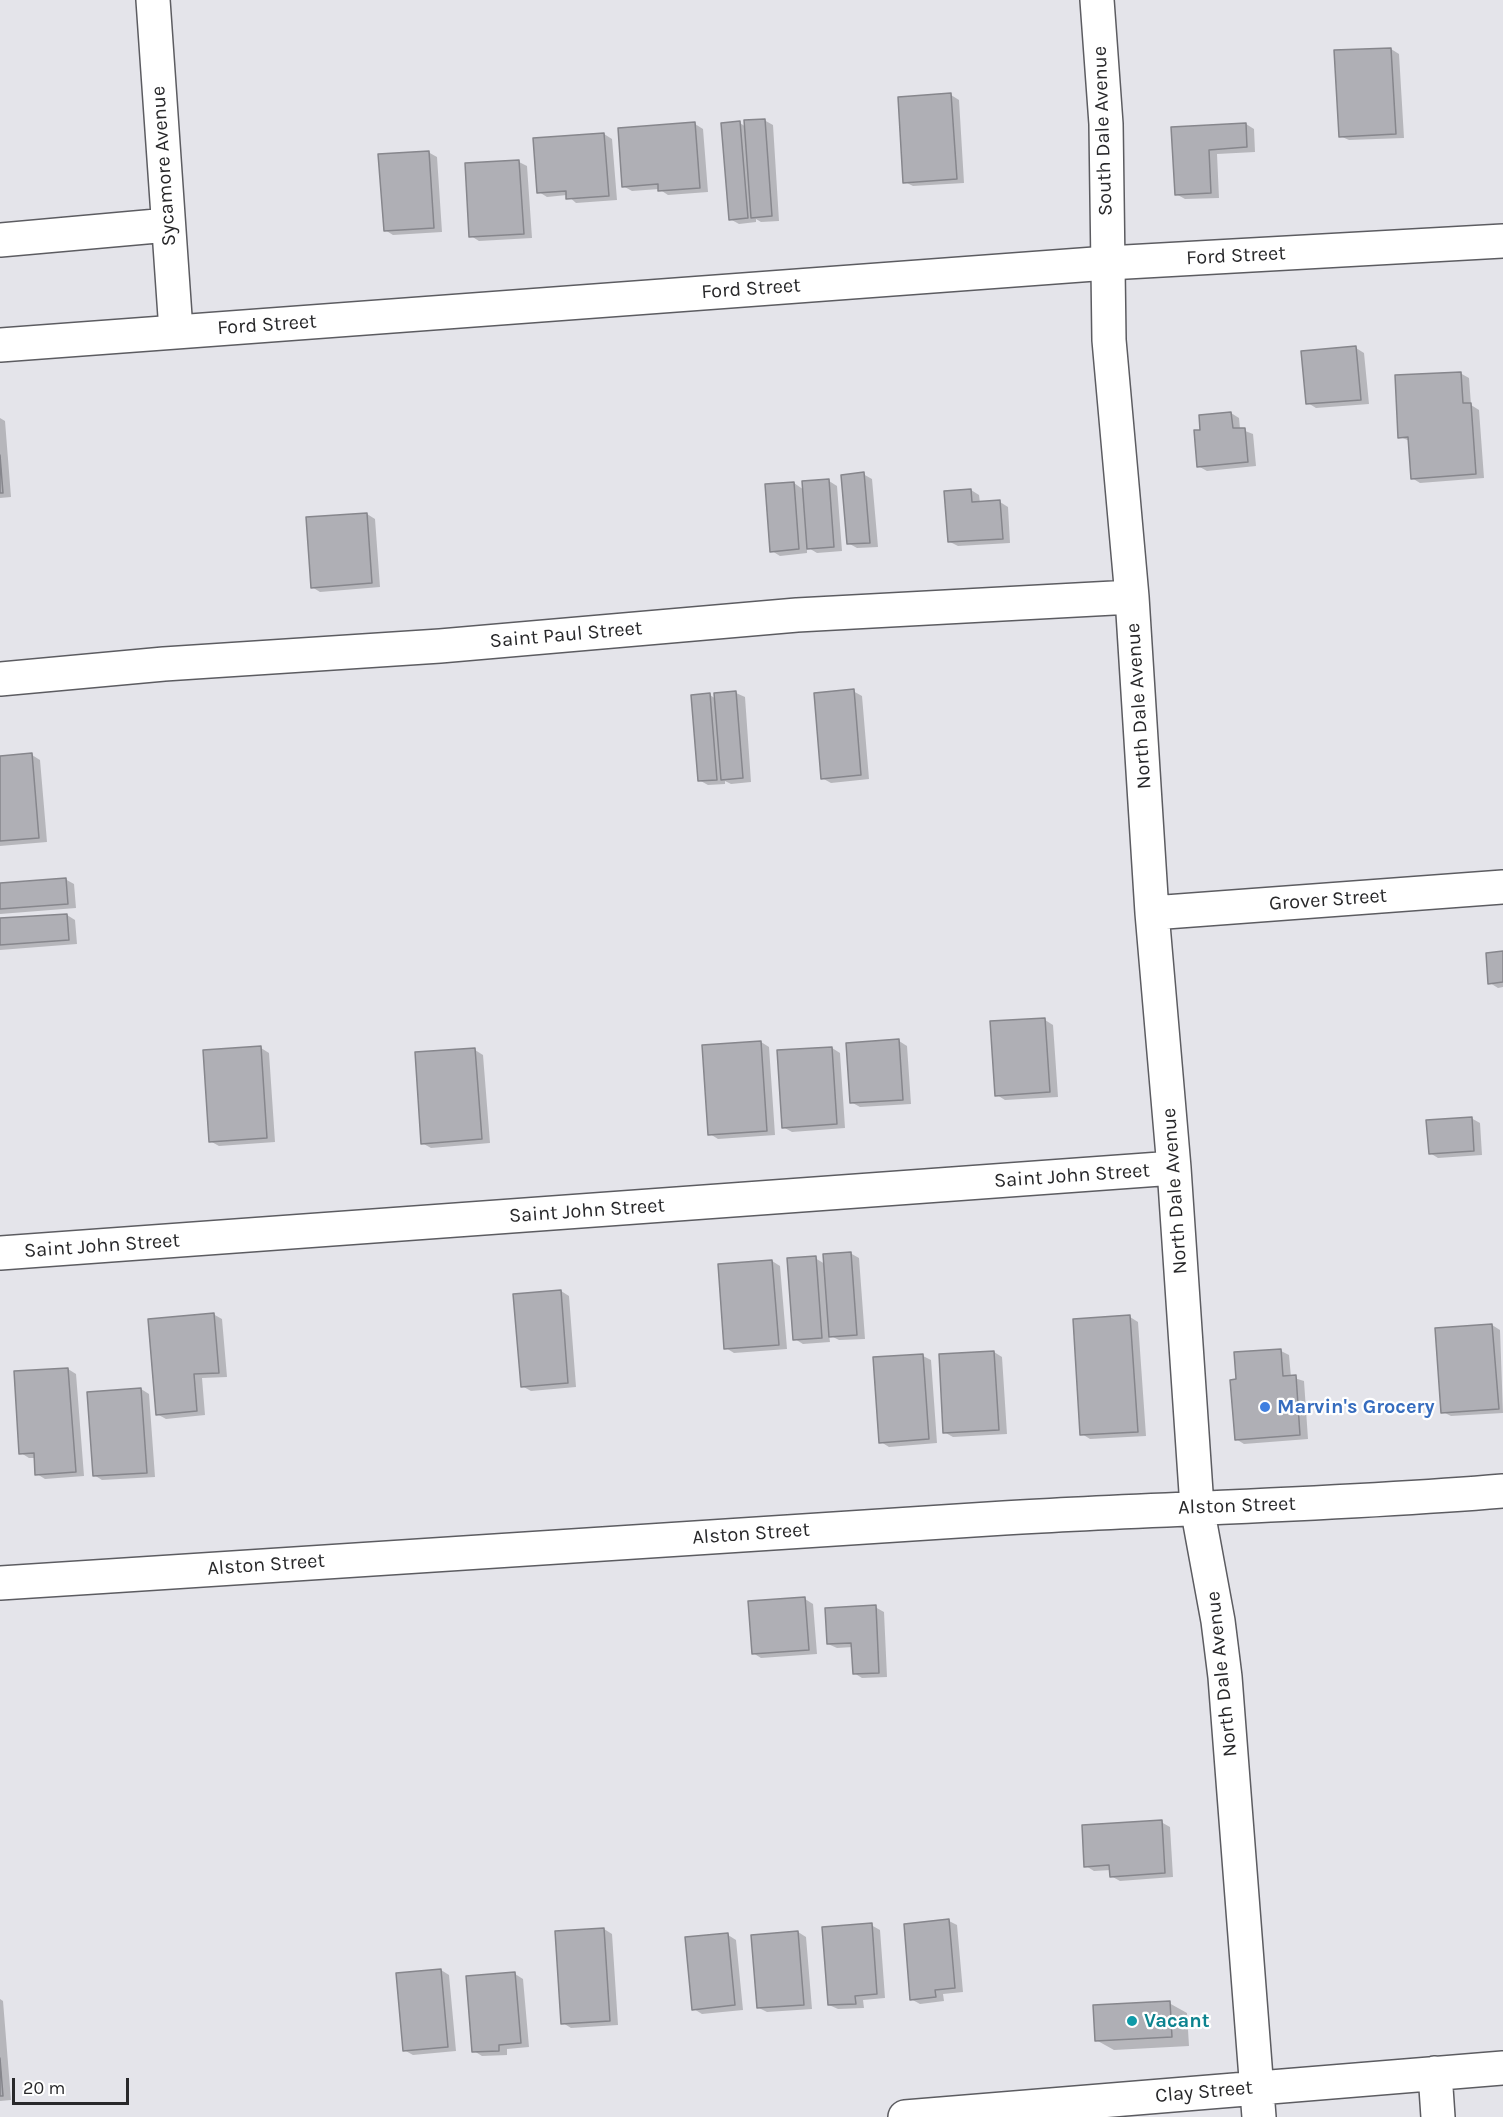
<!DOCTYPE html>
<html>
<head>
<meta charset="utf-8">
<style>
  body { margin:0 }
  #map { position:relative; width:1503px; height:2117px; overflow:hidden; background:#e4e4ea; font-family:Karla,sans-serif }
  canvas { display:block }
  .scale { position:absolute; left:12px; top:2078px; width:117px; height:27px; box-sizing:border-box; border:3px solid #28282a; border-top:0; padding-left:8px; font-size:18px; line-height:21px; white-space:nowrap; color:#28282a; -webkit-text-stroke:4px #fff; paint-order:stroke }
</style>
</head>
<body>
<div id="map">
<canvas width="1503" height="2117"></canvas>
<div class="scale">20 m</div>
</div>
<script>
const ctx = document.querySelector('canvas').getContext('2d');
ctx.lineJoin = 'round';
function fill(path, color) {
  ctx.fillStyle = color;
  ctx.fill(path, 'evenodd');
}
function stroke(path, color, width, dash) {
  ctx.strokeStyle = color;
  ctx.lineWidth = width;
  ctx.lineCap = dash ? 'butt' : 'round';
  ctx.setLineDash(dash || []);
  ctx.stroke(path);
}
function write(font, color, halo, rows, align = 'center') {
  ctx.font = font + ' Karla,sans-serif';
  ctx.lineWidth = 4.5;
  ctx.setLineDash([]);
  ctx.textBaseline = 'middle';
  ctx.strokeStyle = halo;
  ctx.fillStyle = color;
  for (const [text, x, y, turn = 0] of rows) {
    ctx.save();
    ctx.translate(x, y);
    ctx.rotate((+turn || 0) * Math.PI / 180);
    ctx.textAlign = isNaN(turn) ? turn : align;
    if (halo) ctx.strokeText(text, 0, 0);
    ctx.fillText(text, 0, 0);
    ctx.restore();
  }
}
const shadow = new Path2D(`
  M1391,49L1399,54L1404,138L1349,140L1340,136Z
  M951,95L959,100L964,183L913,186L905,182Z
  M764,120L773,125L779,221L761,222L756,219V222L739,224L730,219L740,123L746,127Z
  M695,124L703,129L708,192L668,195L659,189L632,191L623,186Z
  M1246,124L1254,129L1255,152L1217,154L1219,198L1185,199L1176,194L1173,128Z
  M604,134L612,139L617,200L576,203L567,195L547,197L539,192Z
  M428,152L437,157L442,232L393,235L385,230Z
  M519,162L527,166L532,238L479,241L471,236Z
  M1356,348L1364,353L1369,404L1316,408L1308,403Z
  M1460,373L1469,378L1471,405L1479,410L1484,478L1420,483L1412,478L1410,441L1400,437Z
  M1231,413L1239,418L1240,429L1253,434L1256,466L1207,471L1198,466L1201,431Z
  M0,418L5,421L11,497L0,498Z
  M863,474L872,479L878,547L857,548L848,543Z
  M829,481L837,486L842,551L817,553L807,547V553L780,556L772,551L794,483L804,490Z
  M971,490L979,495L980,503L1000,502L1008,507L1010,543L958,546L950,542Z
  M367,514L375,519L380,587L320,592L312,587Z
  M853,691L862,696L869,779L831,783L822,778Z
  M736,693L745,697L751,782L731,784L725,781V784L708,785L699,780L710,695L716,699V694Z
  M32,755L40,760L47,842L0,846V757Z
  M65,879L74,884L76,908L0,914V884Z
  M67,915L75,920L77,944L0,950V920Z
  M1503,953V987L1498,988L1490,983Z
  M1045,1020L1053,1025L1058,1097L1005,1100L997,1095Z
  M899,1041L907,1046L911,1104L860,1107L851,1102Z
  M761,1042L769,1047L775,1135L718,1139L710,1134Z
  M261,1048L269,1053L275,1142L219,1146L210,1141Z
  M832,1048L840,1053L845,1128L792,1132L783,1127Z
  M475,1050L483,1055L490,1143L431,1148L422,1143Z
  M1471,1118L1480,1123L1482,1155L1438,1158L1430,1153Z
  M850,1253L859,1258L865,1339L839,1340L829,1335L830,1342L803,1344L795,1339L815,1258L825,1264Z
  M772,1261L780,1266L787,1349L734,1353L726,1348Z
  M561,1291L569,1296L576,1387L531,1391L522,1386Z
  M213,1314L222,1319L227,1377L202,1378L205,1415L166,1419L157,1414Z
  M1130,1317L1138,1322L1146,1436L1090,1439L1082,1434Z
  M1492,1325L1500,1330L1503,1413L1451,1416L1443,1412Z
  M1281,1351L1289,1355L1291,1377L1304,1381L1308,1439L1244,1444L1236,1439L1238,1381Z
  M994,1352L1002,1357L1007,1434L953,1437L944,1432L940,1356Z
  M923,1356L931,1360L937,1443L889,1447L881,1442Z
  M68,1369L76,1374L84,1476L45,1479L37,1474L36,1458H29L21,1453Z
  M141,1389L149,1394L155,1477L102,1480L94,1475Z
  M805,1599L813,1604L817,1654L761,1658L753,1653Z
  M875,1607L884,1612L887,1677L862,1678L854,1673L853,1647L837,1648L828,1644Z
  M1161,1822L1170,1827L1173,1877L1120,1881L1111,1876V1870L1094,1871L1086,1866Z
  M949,1921L957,1925L963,1992L943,1994L944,2001L920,2004L911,1999Z
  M871,1925L880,1930L885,1998L863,2000L864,2008L838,2009L829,2005Z
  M604,1929L612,1934L618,2025L571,2028L563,2023Z
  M798,1932L806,1937L812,2009L767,2012L759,2008Z
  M728,1935L736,1940L743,2010L702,2014L694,2009Z
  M441,1970L449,1975L456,2051L413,2055L404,2050Z
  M515,1974L523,1979L529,2047L507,2049V2055L482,2056L474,2051Z
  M0,1999L3,2001L11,2100L0,2101Z
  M1169,2003L1187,2013L1189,2046L1114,2050L1096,2040Z`);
const building = new Path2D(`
  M1391,48L1396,134L1339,137L1334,50Z
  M951,93L957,179L903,183L898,97Z
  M765,119L772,216L751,218L744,120Z
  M740,121L748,218L729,220L721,123Z
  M695,122L700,188L658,191V184L622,187L618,128Z
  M1246,123L1247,147L1209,150L1211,193L1175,195L1171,127Z
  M604,133L609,196L566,199V191L537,193L533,138Z
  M429,151L434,228L384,231L378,154Z
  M519,160L524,234L469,237L465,163Z
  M1356,346L1361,400L1306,404L1301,351Z
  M1461,372L1463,403H1471L1476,474L1411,479L1408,437L1398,438L1395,375Z
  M1231,412L1233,428H1245L1248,462L1197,467L1194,430H1200L1199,415Z
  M0,455L3,493H0Z
  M864,472L870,543L847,544L841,475Z
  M829,479L834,547L807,549L802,481Z
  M794,482L799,549L770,552L765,484Z
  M971,489L972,502L1000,500L1003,539L948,542L944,491Z
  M367,513L372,583L311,588L306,517Z
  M854,689L861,775L821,779L814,693Z
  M736,691L743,778L721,780L714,693Z
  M710,693L717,780L698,781L691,695Z
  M32,753L39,838L0,841V756Z
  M66,878L68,904L0,909V883Z
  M67,914L69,940L0,945V918Z
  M1503,951V982L1488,984L1486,953Z
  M1045,1018L1050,1092L995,1096L990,1021Z
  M899,1039L903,1100L850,1103L846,1043Z
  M761,1041L767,1131L708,1135L702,1045Z
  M261,1046L267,1138L209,1142L203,1050Z
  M832,1047L837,1124L782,1128L777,1050Z
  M475,1048L482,1139L421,1144L415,1052Z
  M1472,1117L1474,1151L1429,1154L1426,1120Z
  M851,1252L857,1335L829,1337L823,1254Z
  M816,1256L822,1338L793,1340L787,1258Z
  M772,1260L779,1345L724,1349L718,1264Z
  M561,1290L568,1383L521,1387L513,1294Z
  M214,1313L219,1373L194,1374L197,1411L156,1415L148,1319Z
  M1130,1315L1138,1432L1080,1435L1073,1319Z
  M1492,1324L1499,1409L1441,1413L1435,1328Z
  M1281,1349L1283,1376L1296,1375L1300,1435L1235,1440L1230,1380L1236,1379L1234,1352Z
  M994,1351L999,1430L943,1433L939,1354Z
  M923,1354L929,1439L879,1443L873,1357Z
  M68,1368L76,1472L35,1475L34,1453L19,1454L14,1371Z
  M141,1388L147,1473L93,1476L87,1392Z
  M805,1597L809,1650L752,1654L748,1601Z
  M876,1605L879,1673L853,1674L851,1643L827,1644L825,1608Z
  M1162,1820L1165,1873L1110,1877L1109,1865L1084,1867L1082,1825Z
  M949,1919L955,1988L935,1990L936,1997L910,2000L904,1924Z
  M872,1923L877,1994L855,1996L856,2004L828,2005L822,1927Z
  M604,1928L610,2021L561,2024L555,1931Z
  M798,1931L804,2005L757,2008L751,1935Z
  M728,1933L735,2005L692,2010L685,1937Z
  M441,1969L448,2047L403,2051L396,1973Z
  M515,1972L521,2043L499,2045V2051L472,2052L466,1976Z
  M1170,2001L1172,2037L1095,2041L1093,2005Z
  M0,2058L3,2096H0Z`);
const minor = new Path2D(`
  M153,0L176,331
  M1097,0L1106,124L1109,340L1132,597L1152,913L1174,1168L1197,1507L1218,1621L1225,1677L1259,2117
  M0,240L168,225
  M0,679L164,664L440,646L797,615L1132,597
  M1152,913L1503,887
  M0,1253L1174,1168
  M0,1583C335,1562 670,1539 1004,1518C1171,1508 1337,1505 1503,1491
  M1435,2073L1438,2117
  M905,2117L1503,2068`);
const major = new Path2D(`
  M0,345L1108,263L1503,241`);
const markers = [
  [1265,1407,6,"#3f7fe0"],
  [1132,2021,6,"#0f9aa8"]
];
const streetNames = [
  ["South Dale Avenue",1103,131,-92],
  ["Sycamore Avenue",164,166,-94],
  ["Ford Street",1236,256,-3],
  ["Ford Street",751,289,-4],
  ["Ford Street",267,325,-4],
  ["Saint Paul Street",566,635,-5],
  ["North Dale Avenue",1139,706,-94],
  ["Grover Street",1328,900,-4],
  ["Saint John Street",1072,1176,-4],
  ["North Dale Avenue",1175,1191,-94],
  ["Saint John Street",587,1211,-4],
  ["Saint John Street",102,1246,-4],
  ["Alston Street",1237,1506,-2],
  ["Alston Street",751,1534,-4],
  ["Alston Street",266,1565,-4],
  ["North Dale Avenue",1222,1674,-96],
  ["Clay Street",1204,2092,-5]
];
const shopNames = [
  ["Marvin's Grocery",1277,1407]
];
const cultureNames = [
  ["Vacant",1144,2021]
];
fill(shadow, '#0003');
fill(building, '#afafb5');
stroke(building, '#86868c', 1.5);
stroke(minor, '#5c5c61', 36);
stroke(major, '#5c5c61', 36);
stroke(minor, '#fff', 33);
stroke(major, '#fff', 33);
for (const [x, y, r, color] of markers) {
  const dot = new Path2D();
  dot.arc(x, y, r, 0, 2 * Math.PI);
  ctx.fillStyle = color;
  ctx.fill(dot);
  stroke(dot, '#fff', 2);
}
write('20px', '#28282a', '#fff', streetNames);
write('bold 20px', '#366cbe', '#fff', shopNames, 'left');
write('bold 20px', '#0d838f', '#fff', cultureNames, 'left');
</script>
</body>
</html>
